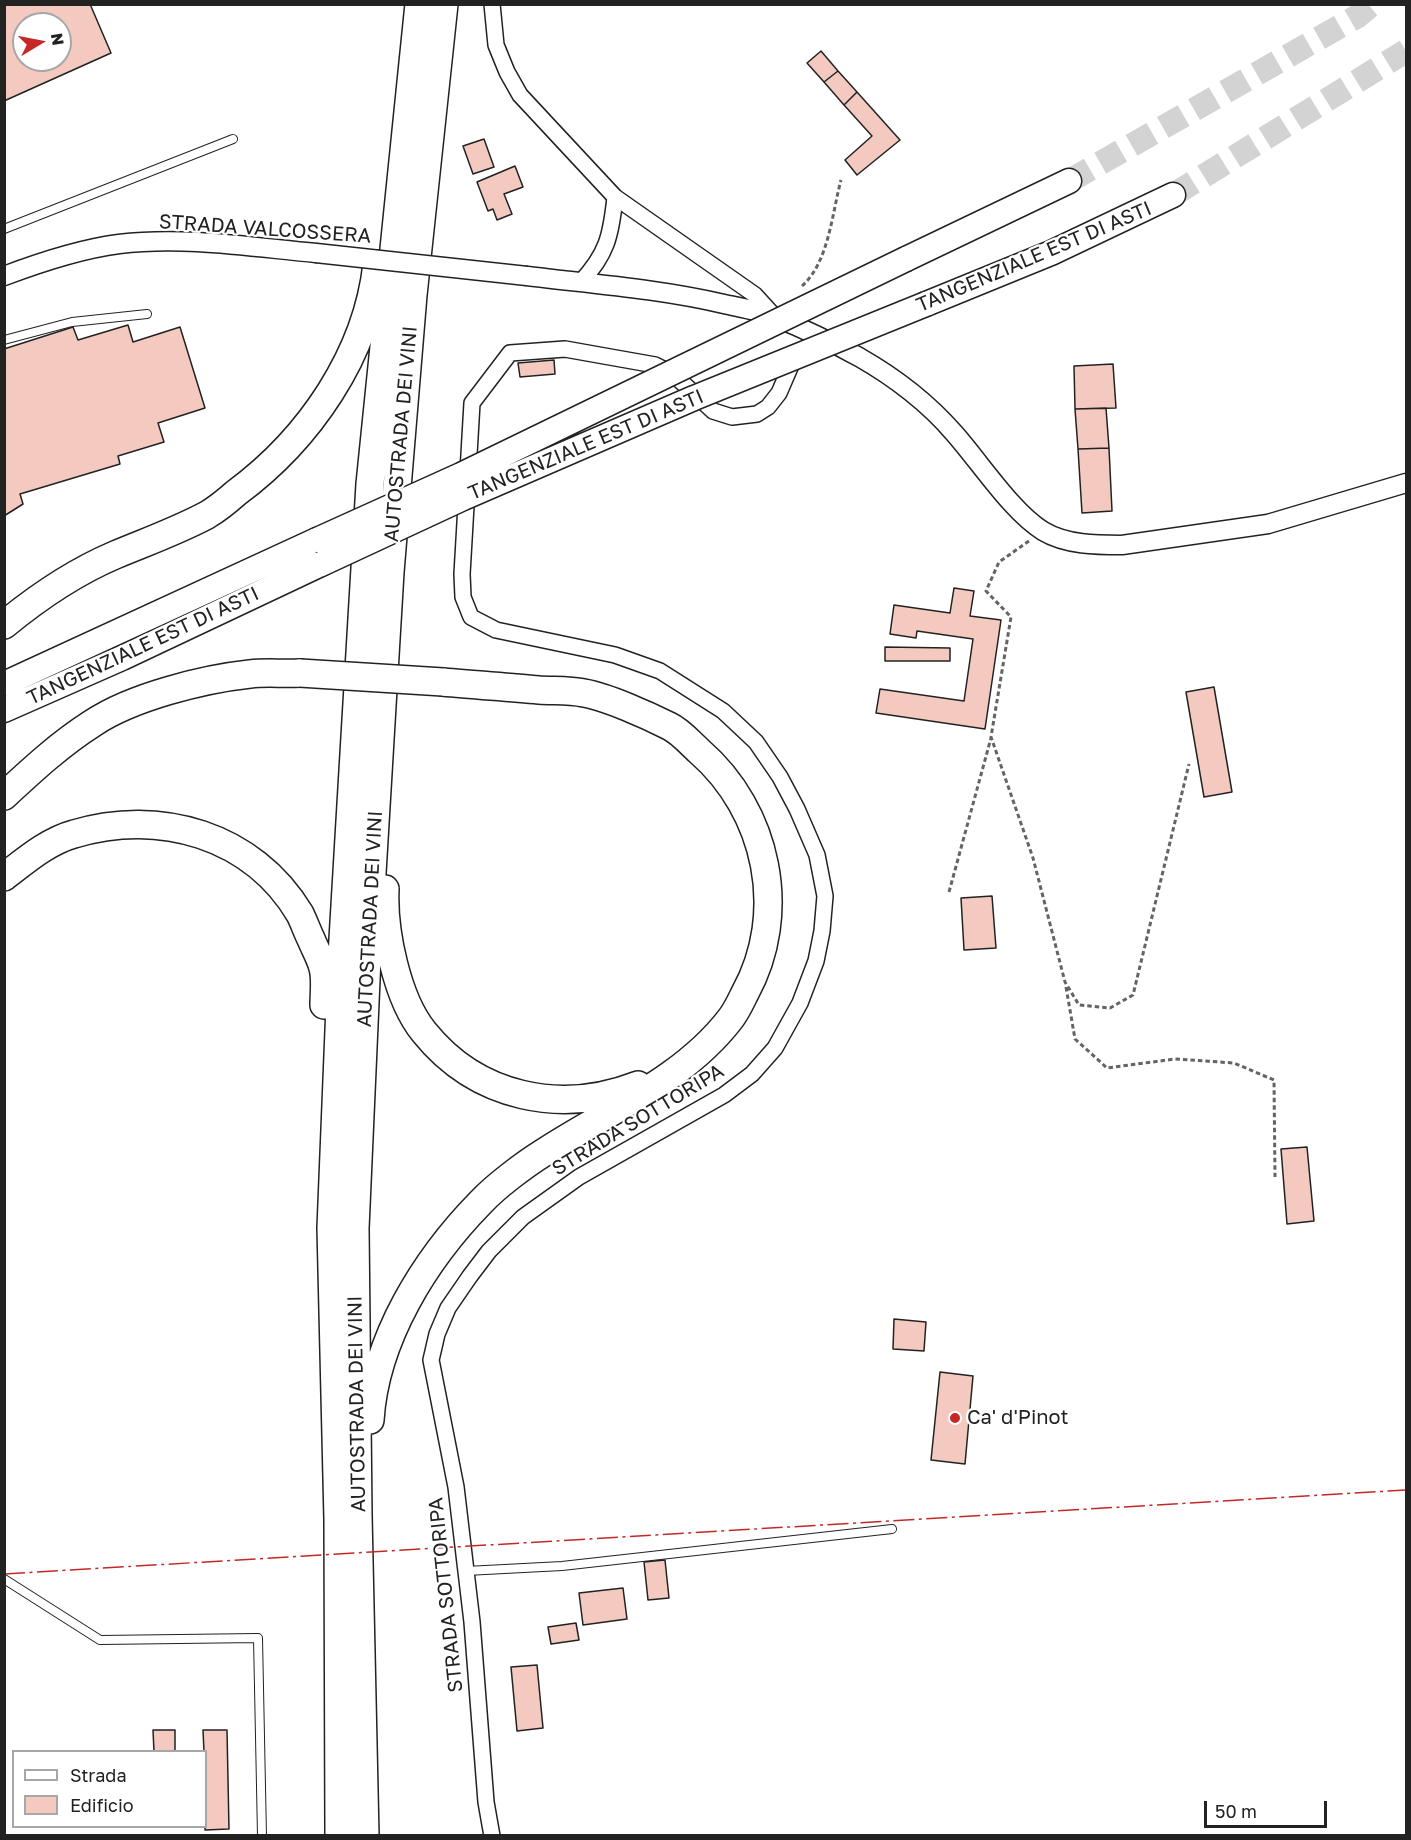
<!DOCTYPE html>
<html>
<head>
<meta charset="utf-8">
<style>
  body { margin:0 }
  #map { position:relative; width:1411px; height:1840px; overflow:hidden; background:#fff; font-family:"Golos Text",sans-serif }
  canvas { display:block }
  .frame { position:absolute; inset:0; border:6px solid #222; pointer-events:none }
  .legend { position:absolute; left:12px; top:1750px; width:195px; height:78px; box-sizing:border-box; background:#fff; border:2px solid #a7a7a7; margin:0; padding:8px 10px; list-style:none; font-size:18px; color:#222 }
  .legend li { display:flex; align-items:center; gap:12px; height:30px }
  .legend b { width:30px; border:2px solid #a7a7a7 }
  .north { position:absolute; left:12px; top:12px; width:60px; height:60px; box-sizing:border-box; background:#fff; border:2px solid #a7a7a7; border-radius:50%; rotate:80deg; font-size:16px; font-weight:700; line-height:24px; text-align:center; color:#222 }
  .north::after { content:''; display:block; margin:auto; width:21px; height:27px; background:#c62828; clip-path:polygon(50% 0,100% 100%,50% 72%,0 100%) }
  .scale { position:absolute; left:1204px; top:1801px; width:123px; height:27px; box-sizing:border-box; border:3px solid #222; border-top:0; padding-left:8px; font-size:18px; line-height:21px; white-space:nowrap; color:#222; -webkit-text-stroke:4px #fff; paint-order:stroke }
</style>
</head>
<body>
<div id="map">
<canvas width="1411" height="1840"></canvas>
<div class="frame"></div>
<ul class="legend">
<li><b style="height:8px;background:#fff"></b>Strada</li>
<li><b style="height:16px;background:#f3c9c0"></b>Edificio</li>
</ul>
<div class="north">N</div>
<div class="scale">50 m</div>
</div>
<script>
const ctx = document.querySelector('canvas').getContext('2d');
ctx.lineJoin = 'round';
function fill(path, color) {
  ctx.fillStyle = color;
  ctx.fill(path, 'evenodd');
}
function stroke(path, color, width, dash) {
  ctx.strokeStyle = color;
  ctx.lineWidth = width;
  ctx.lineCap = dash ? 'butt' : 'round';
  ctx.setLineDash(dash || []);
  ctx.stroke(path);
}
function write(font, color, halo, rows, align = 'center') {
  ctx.font = font + ' "Golos Text",sans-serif';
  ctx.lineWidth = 4.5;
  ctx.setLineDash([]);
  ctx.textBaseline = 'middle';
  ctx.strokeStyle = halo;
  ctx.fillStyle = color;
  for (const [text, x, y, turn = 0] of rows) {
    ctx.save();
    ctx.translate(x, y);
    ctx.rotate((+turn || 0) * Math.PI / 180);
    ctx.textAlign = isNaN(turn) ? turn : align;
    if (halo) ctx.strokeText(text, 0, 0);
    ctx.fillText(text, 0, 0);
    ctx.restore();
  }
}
const building = new Path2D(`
  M4,4H90L111,53L4,101ZM24,24H60V60H24Z
  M821,51L838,71L824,82L807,63Z
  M838,71L857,92L844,105L824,82Z
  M857,92L900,140L857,175L845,160L872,136L844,105Z
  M484,139L494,167L473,174L463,146Z
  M515,166L523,187L504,194L512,214L497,220L493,209L488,211L477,182Z
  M128,325L133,342L180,327L205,408L158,423L164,442L118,456L120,464L20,494L23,504L4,516V349L73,327L78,340Z
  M554,360L555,374L520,377L518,363Z
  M1113,364L1116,408L1075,409L1074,366Z
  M1106,408L1109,448L1078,449L1075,409Z
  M1109,448L1112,511L1082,513L1078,449Z
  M954,588L974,591L970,616L1001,620L985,729L876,713L880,689L964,701L973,639L917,631L916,638L890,634L894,605L950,613Z
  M885,647L950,648V661H885Z
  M1214,687L1232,792L1204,797L1186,692Z
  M992,896L996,948L964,950L961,898Z
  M1307,1147L1314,1221L1287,1224L1281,1149Z
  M894,1319L926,1322L924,1351L893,1349Z
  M940,1372L973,1376L965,1464L931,1460Z
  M665,1560L669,1598L648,1600L644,1562Z
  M623,1588L627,1619L583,1625L579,1593Z
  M576,1623L579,1640L551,1644L548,1627Z
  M537,1665L543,1728L517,1731L511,1667Z
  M153,1730H175V1752H154Z
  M203,1730H227L229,1829L205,1830L206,1752H204Z`);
const trunkTunnel = new Path2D(`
  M1069,181L1358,16L1372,4
  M1173,195L1406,51`);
const path = new Path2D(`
  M802,286C829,262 832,213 841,180
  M1029,541L999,562L986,591L1011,617L991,737L1033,858L1065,982L1079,1005L1110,1008L1133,995L1189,764
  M949,892L991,738
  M1066,987L1075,1039L1107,1068L1175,1059L1234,1063L1274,1080L1275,1177`);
const service = new Path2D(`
  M4,229L233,139
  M4,340L72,322L147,314
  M466,1571L562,1566L892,1529
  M4,1579L100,1640L258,1638L262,1836`);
const minor = new Path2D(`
  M492,4L496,45L507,72L520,95L615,197L755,295L776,318
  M580,283C607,254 611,236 615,197
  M492,1836L486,1802L472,1622L456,1487L431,1360L437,1334L448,1308L470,1276L489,1251L523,1217L579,1177L724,1095L752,1074L775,1048L800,1003L816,961L822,931L825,896L817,855L797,809L780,777L756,742L723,711L660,671L615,655L496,630L471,617L463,597L462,574L472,403L510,353L565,349L655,365L673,374L713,411L732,417L757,414L768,407L779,393L795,356`);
const tertiary = new Path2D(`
  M4,276C41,262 80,249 119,244C184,236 251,247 316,253
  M527,276C593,284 660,289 724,304C742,308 761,311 777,318C802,328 835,344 859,357C894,377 928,403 954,433C979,461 1012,512 1043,531C1066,545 1097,545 1122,545L1268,524L1406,483`);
const trunk = new Path2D(`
  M906,259L1069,181
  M926,304L1051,253L1173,195
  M4,684L317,540
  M4,710L122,658L321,564`);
const motorway = new Path2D(`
  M4,625C38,597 75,572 115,555C146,542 177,531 207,515C217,509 227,501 236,493C309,439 367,355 377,264
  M4,796C32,770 60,744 93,723C132,697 203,679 250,674C266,672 283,674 300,673
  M4,877C25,861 48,841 74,834C159,808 253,835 300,914C304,922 307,931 311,939C315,949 321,959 323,968C326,979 324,994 324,1005
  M385,889C383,931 397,999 424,1032C477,1098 561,1115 638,1085
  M370,1420C375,1339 425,1259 481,1202C496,1186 524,1165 543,1153C607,1111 684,1080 731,1018C737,1010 741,1001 745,993C789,913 768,811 699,751C690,743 680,731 669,726C647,715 607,697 584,693C569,690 554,691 539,690C507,687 475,685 443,682
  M339,1836L338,1520L331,1228L342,956L370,484L419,4
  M365,1836L358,1515L355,1228L367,957L390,572L413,295L444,4`);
const tertiaryBridge = new Path2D(`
  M316,253L527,276`);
const trunkBridge = new Path2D(`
  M317,540L461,475L906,259
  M321,564L463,498L694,398L926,304`);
const motorwayBridge = new Path2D(`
  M300,673L443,682`);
const power = new Path2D(`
  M4,1574L1406,1490`);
const markers = [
  [955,1418,6,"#c62828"]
];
const streetNames = [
  ["STRADA VALCOSSERA",265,229,4],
  ["TANGENZIALE EST DI ASTI",1034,257,-23],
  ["AUTOSTRADA DEI VINI",401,434,-85],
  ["TANGENZIALE EST DI ASTI",586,445,-23],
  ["TANGENZIALE EST DI ASTI",143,646,-25],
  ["AUTOSTRADA DEI VINI",370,919,-87],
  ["STRADA SOTTORIPA",638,1120,-31],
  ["AUTOSTRADA DEI VINI",357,1404,-91],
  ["STRADA SOTTORIPA",446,1595,-96]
];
const poiNames = [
  ["Ca' d'Pinot",967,1418]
];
fill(building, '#f3c9c0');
stroke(building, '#222', 1.5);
stroke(trunkTunnel, '#d3d3d3', 24, [24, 12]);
stroke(service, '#222', 10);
stroke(minor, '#222', 18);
stroke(tertiary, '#222', 21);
stroke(trunk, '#222', 27);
stroke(motorway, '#222', 30);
stroke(path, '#646464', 3, [4.5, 3]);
stroke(service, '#fff', 8);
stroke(minor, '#fff', 15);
stroke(tertiary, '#fff', 18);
stroke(trunk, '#fff', 24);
stroke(motorway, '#fff', 27);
stroke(tertiaryBridge, '#222', 21, []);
stroke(trunkBridge, '#222', 27, []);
stroke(motorwayBridge, '#222', 30, []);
stroke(tertiaryBridge, '#fff', 18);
stroke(trunkBridge, '#fff', 24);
stroke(motorwayBridge, '#fff', 27);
stroke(power, '#c62828', 1.5, [21, 4.5, 3, 4.5]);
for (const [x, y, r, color] of markers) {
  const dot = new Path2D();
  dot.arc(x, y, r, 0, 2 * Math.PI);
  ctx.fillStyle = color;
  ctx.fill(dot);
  stroke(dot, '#fff', 2);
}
write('20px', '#222', '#fff', streetNames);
write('20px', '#222', '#fff', poiNames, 'left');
</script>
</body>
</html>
